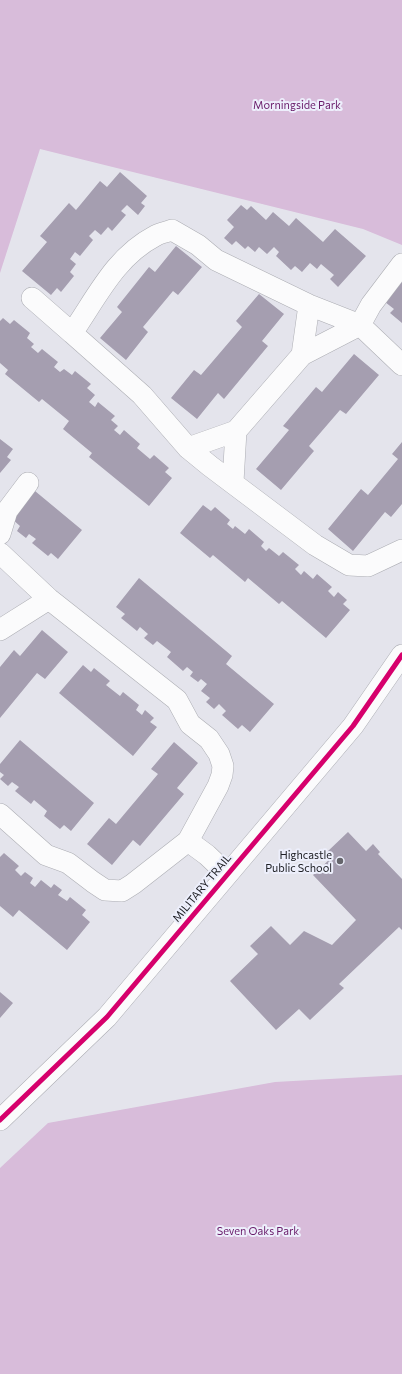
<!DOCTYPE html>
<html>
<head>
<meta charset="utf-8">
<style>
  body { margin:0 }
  canvas { display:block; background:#e4e4ec }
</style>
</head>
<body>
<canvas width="402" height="1374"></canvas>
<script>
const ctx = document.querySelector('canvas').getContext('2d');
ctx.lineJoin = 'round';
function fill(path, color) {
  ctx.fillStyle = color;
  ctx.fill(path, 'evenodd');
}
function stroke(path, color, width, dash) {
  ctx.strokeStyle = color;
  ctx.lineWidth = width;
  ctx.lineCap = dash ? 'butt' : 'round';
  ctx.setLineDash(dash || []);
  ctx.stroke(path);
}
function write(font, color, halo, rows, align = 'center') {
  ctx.font = font + ' Commissioner,sans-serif';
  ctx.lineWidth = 4;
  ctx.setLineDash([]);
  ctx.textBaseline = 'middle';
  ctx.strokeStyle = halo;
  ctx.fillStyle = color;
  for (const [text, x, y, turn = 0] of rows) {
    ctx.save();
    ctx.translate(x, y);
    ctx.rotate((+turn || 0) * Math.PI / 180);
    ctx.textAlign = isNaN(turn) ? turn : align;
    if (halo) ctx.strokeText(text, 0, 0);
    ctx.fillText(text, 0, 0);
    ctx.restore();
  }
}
const green = new Path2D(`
  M0,0H402V245L363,229L40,149L0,273Z
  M402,1075V1374H0V1168L48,1123L275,1082Z`);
const building = new Path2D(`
  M120,172L147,196L141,203L145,206L138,215L127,205L121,211L126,215L112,231L108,227L101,235L95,230L89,236L93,240L80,256L75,252L70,259L76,264L70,272L74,276L61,292L57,288L51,295L22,271L47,242L40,236L69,203L76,210L100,181L107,187Z
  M241,205L247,210L251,206L266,220L273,212L289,226L296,218L323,242L335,229L366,256L338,287L330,279L334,275L321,264L317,269L310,263L302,272L295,266L291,270L276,256L279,252L274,247L267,254L259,247L255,252L248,246L245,249L236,241L232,245L224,238L234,227L227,220Z
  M176,246L202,267L178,295L173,291L143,327L148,332L126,360L100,338L122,312L117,307L149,267L155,272Z
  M402,282V323L390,313L394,309L385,302Z
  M259,294L284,314L262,341L268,346L224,399L218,393L197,419L171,398L194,370L201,375L242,327L236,321Z
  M3,318L10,324L14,320L30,333L27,338L34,344L31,347L38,353L42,349L58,362L54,367L60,372L64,369L72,375L75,371L91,384L87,388L95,395L89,402L95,407L98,402L115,416L111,420L118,426L114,430L120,435L124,430L140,444L137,448L150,459L154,455L169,468L165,472L172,478L149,506L89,457L92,453L63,429L69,421L42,399L39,402L5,374L8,370L0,363V321Z
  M354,354L379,375L346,414L340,410L309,446L314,451L281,490L256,469L289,430L283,426L316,387L322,392Z
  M0,439L13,449L7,457L11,460L0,473Z
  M402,442V504L391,517L385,512L353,551L328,529L361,489L368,495L398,459L392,454Z
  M35,491L82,530L58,559L51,553L48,556L32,543L36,539L29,534L26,538L17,531L20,526L12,519Z
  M203,505L211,511L215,507L230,520L227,524L233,529L235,526L245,534L249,529L264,542L261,546L266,551L269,548L279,556L283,552L299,565L295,569L301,575L304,571L313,579L317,574L332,587L328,591L334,597L338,592L347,600L343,604L350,610L326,638L282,601L279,604L248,578L245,582L213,555L210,558L180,533Z
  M139,578L232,656L226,664L274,704L250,732L242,725L238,729L222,715L226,711L219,704L214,709L206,702L210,698L201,691L207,684L201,679L198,682L190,676L193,672L187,667L183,671L167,657L171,652L157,641L153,645L144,638L148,634L140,627L137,631L121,618L125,614L116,607Z
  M42,630L68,652L45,679L37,673L0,718V667L14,650L20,656Z
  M83,665L91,672L94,668L110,681L106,685L120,696L123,692L139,705L136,710L142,715L145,710L154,718L150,722L157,727L133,756L59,693Z
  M20,740L94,803L71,831L64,825L60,829L44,816L47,811L34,800L31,804L15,791L19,787L12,782L8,786L0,779L4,775L0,772V764Z
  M174,742L198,763L177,788L184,794L140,846L133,840L112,865L87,844L109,818L116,824L158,774L151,769Z
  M348,832L366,851L373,844L380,852L378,854L402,879V930L399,927L339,984L344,988L310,1020L299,1009L276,1030L230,981L258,954L250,946L271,926L290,945L304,931L332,945L356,920L313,875L332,857L327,852Z
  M4,853L19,866L15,870L21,876L25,872L33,878L30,883L35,887L41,880L51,888L54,884L62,890L58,895L67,901L70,897L86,910L82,915L90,922L67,950L19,910L13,917L0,906V857Z
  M0,992L13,1003L0,1018Z`);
const minor = new Path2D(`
  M32,298L72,333
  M302,355L309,305
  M402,365L360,325L309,305L216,260L198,245L172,230C167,232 160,233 155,236C115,257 97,297 72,333L142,395L188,448L210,466L315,545L349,565L368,566L402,550
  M188,448L236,431L302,355L360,325L371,305L402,264
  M233,482L236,431
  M0,534L7,511L28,483
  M0,553L49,599L177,700L190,724L209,739L219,754L223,766L222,775L218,786L188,841L133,884L122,891L105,890L93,882L68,863L46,855L0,814
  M0,630L49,599
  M188,841L207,855L227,874
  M0,1120L107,1017L353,726L402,655`);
const cycleway = new Path2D(`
  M0,1120L107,1017L353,726L402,655`);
const markers = [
  [340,861,4,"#65656b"]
];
const parkNames = [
  ["Morningside Park",297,105],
  ["Seven Oaks Park",258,1231]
];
const poiNames = [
  ["Highcastle",332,855],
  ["Public School",332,868]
];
const streetNames = [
  ["MILITARY TRAIL",202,888,-50]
];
fill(green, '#d8bcda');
fill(building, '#a59eb0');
stroke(minor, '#acadb3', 22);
stroke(minor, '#fbfbfc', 21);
stroke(cycleway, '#d6006c', 5);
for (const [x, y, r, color] of markers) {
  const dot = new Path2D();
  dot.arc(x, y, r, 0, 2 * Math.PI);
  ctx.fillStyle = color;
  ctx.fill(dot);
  stroke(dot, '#edeffc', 1.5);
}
write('11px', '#691b69', '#edeffc', parkNames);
write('11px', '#202126', '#edeffc', poiNames, 'right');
write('11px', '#202126', '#edeffc', streetNames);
</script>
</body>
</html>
